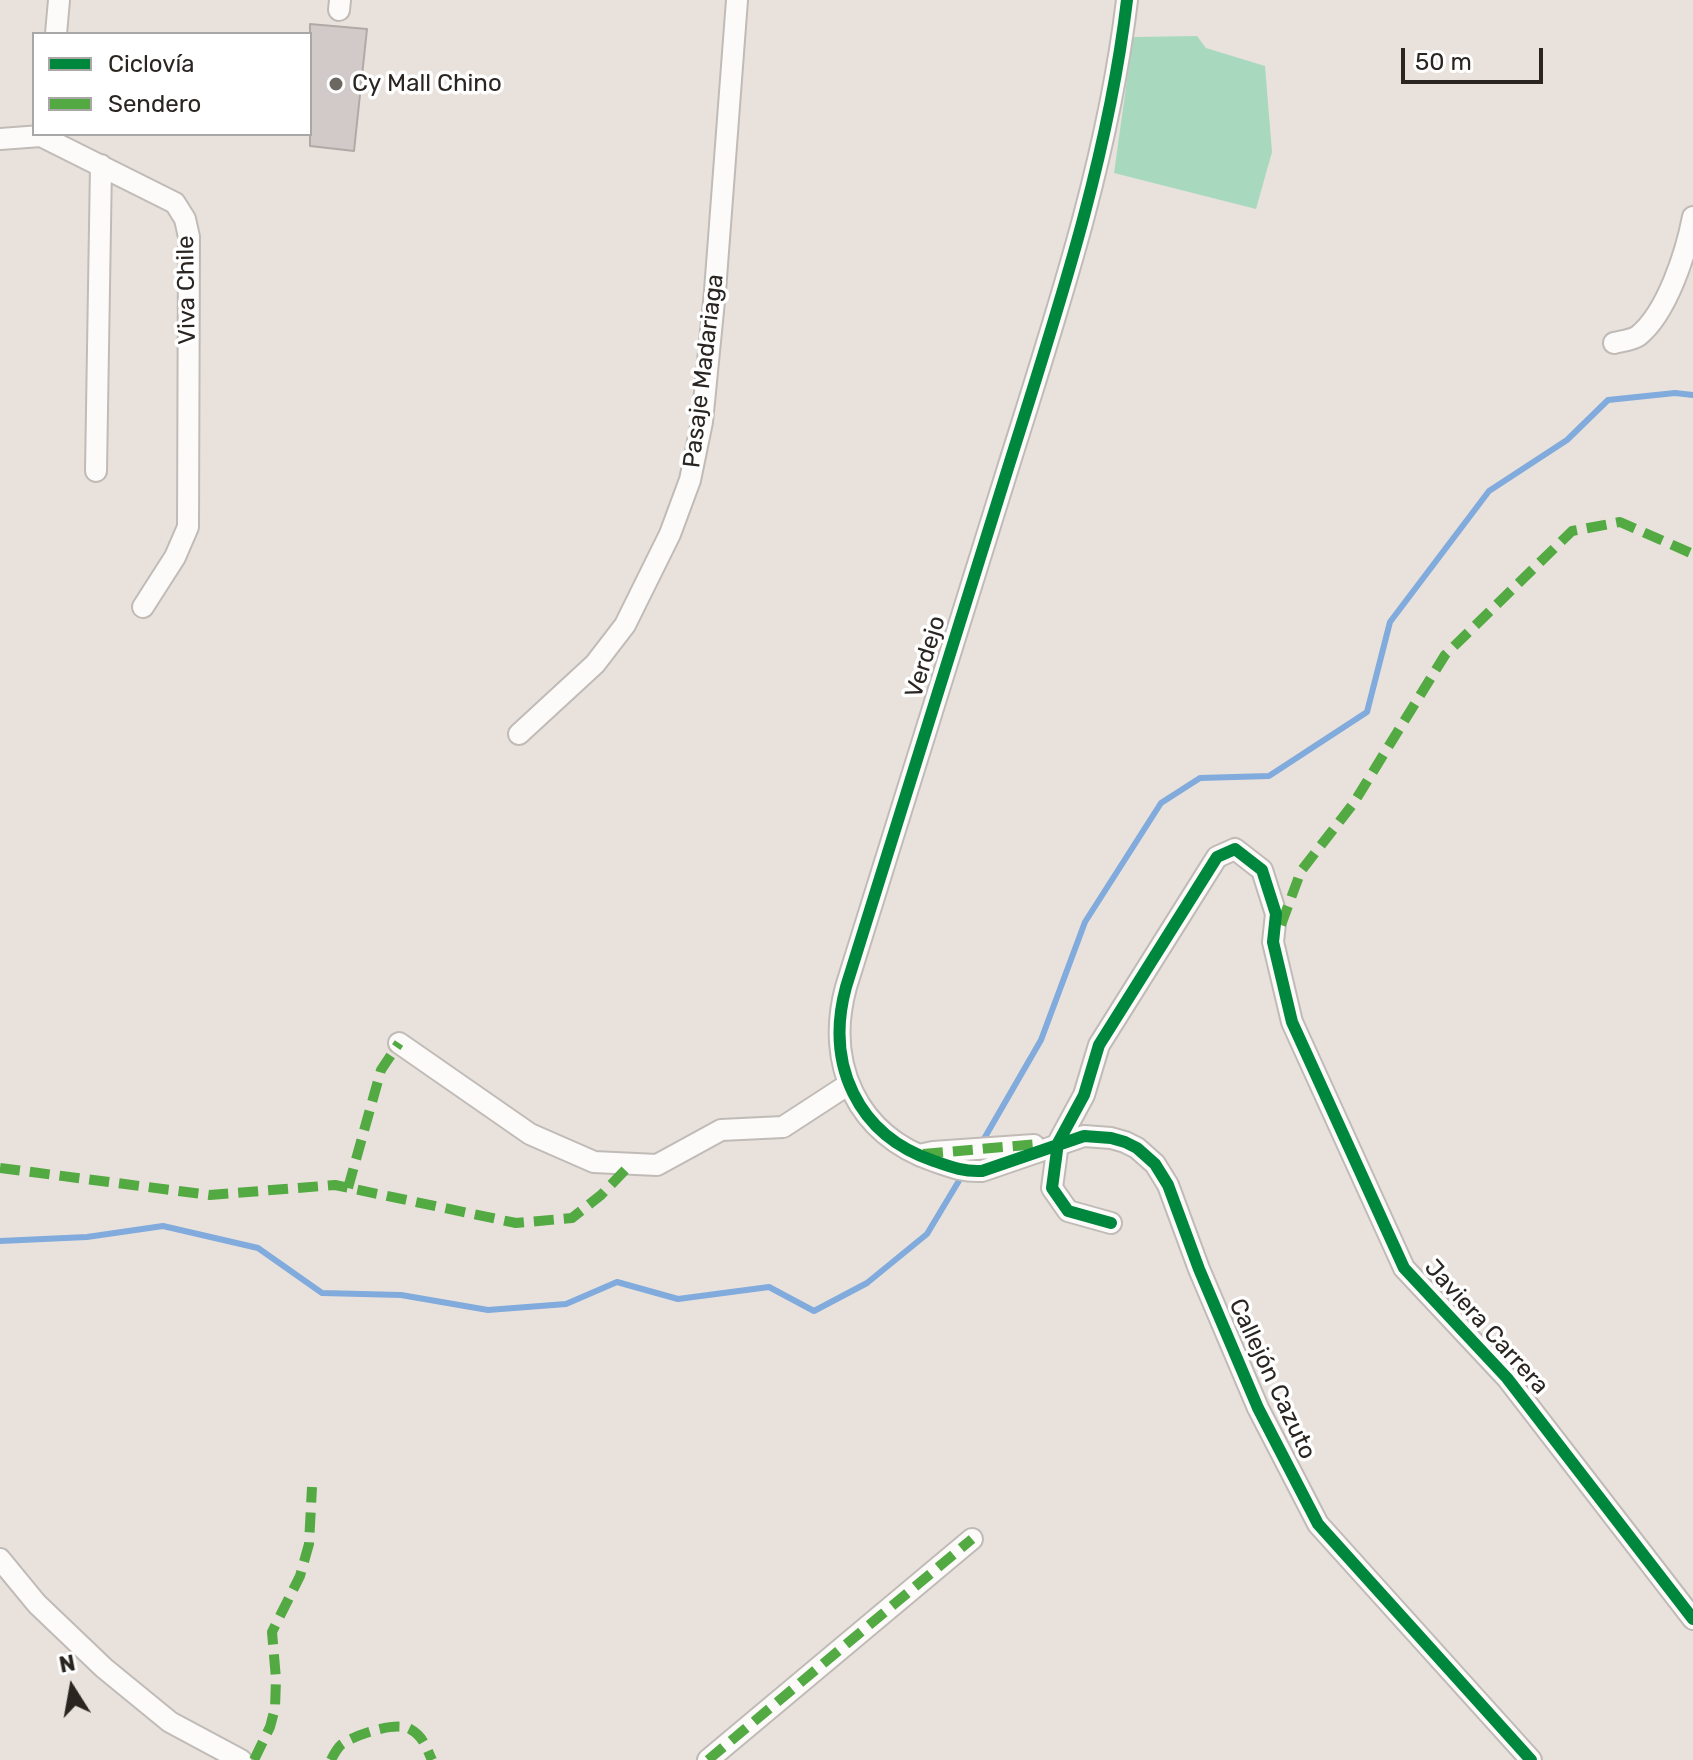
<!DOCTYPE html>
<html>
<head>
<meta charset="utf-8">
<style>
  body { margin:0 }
  #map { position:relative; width:1693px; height:1760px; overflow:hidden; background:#e9e2dc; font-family:Rubik,sans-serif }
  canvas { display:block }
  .legend { position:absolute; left:32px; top:32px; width:280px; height:104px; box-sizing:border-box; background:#fff; border:2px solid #aaa8a6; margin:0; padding:10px 14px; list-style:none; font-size:24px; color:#2a2521 }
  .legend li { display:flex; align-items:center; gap:16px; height:40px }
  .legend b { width:40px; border:2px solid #aaa8a6 }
  .north { position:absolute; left:32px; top:1648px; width:80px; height:80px; -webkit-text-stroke:6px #fff; paint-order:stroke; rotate:349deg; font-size:22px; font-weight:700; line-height:32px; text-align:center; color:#2a2521 }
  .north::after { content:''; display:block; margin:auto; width:28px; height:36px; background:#2a2521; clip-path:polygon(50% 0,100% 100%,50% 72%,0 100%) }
  .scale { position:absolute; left:1401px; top:48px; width:142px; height:36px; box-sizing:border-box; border:4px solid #2a2521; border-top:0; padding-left:10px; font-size:24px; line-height:28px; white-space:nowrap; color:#2a2521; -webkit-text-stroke:6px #fff; paint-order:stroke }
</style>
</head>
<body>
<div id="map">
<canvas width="1693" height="1760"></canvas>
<ul class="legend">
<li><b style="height:10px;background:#00873e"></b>Ciclovía</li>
<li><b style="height:10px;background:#53aa43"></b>Sendero</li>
</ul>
<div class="north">N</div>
<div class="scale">50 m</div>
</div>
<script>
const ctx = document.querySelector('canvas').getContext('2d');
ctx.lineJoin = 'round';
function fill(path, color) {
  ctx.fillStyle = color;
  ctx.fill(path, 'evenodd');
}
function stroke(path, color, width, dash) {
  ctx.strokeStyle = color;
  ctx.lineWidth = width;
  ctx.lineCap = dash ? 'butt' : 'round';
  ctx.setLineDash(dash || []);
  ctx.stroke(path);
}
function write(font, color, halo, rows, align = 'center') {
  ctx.font = font + ' Rubik,sans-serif';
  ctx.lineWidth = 7;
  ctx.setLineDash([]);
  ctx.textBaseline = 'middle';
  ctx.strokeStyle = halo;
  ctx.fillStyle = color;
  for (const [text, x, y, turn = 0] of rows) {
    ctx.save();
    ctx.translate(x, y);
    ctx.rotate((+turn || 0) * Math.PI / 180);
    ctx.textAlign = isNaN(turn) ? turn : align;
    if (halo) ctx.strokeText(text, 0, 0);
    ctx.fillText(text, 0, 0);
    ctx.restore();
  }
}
const green = new Path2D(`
  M1197,36L1206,48L1265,66L1272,152L1256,209L1114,173L1133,37Z`);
const stream = new Path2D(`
  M981,1144L1041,1040L1085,922L1161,803L1200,778L1269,776L1367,712L1390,622L1489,491L1567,440L1608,400L1675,393L1693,395
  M0,1241L87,1237L163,1226L258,1248L322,1293L401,1295L488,1310L566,1304L617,1282L678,1299L769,1287L814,1311L867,1283L927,1234L963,1174`);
const building = new Path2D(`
  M310,24L367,29L354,151L310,146Z`);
const minor = new Path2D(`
  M1127,0C1108,160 1056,315 1008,468C954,641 900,814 846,987C825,1064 857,1135 934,1161C951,1167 964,1172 982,1171L1084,1136L1111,1138L1125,1142L1137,1148L1155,1164L1168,1185L1199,1269L1258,1408L1318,1524L1531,1760
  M339,10L340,0
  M56,34L59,0
  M0,139L41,136L175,203L185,219L189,237L188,527L175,557L143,607
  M1614,343C1622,341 1632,340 1638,336C1667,313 1686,253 1693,217
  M96,471L101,165
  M519,734L595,664L625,625L670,534L690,480L702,422L715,291L737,0
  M399,1043L530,1134L594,1162L657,1165L721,1130L783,1127L849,1084
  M919,1155L933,1152L1034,1145
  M1111,1223L1068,1211L1052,1188L1058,1143L1084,1095L1099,1045L1217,857L1235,849L1262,870L1276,914L1273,942L1292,1022L1404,1268L1507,1378L1693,1619
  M0,1559L37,1604L104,1668L170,1722L241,1760
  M708,1760L972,1539`);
const quiet = new Path2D(`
  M1281,925L1301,871L1353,804L1445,655L1572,531L1620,522L1693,554
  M923,1154L1038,1144
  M0,1168L210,1195L335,1185L516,1223L572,1218L601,1195L631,1164
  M348,1188L381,1070L399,1043
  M254,1760L270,1727L275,1708L276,1679L272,1632L300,1576L309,1544L312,1487
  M331,1760C334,1754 337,1748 342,1744C355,1735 396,1721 410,1729C423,1736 426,1747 432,1760
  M708,1760L972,1539`);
const cycleway = new Path2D(`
  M1127,0C1108,160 1056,315 1008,468C954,641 900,814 846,987C825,1064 857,1135 934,1161C951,1167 964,1172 982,1171L1084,1136L1111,1138L1125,1142L1137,1148L1155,1164L1168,1185L1199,1269L1258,1408L1318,1524L1531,1760
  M1111,1223L1068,1211L1052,1188L1058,1143L1084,1095L1099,1045L1217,857L1235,849L1262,870L1276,914L1273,942L1292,1022L1404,1268L1507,1378L1693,1619`);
const markers = [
  [336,84,8,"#6d6762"]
];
const poiNames = [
  ["Cy Mall Chino",352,84]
];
const streetNames = [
  ["Viva Chile",187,290,-91],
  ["Pasaje Madariaga",704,371,-83],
  ["Verdejo",926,657,-73],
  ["Javiera Carrera",1486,1327,48],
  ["Callejón Cazuto",1272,1379,65]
];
fill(green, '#a8d9be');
stroke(stream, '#81abdc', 6);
fill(building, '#d1cac8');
stroke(building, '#b0aaa7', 2);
stroke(minor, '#c0bbb7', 24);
stroke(minor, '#fcfbfa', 20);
stroke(quiet, '#53aa43', 10, [20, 10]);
stroke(cycleway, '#00873e', 12);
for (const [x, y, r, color] of markers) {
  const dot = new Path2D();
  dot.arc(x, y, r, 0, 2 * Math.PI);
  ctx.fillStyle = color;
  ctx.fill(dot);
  stroke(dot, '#fff', 3);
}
write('24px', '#2a2521', '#fff', poiNames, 'left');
write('24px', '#2a2521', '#fff', streetNames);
</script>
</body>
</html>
